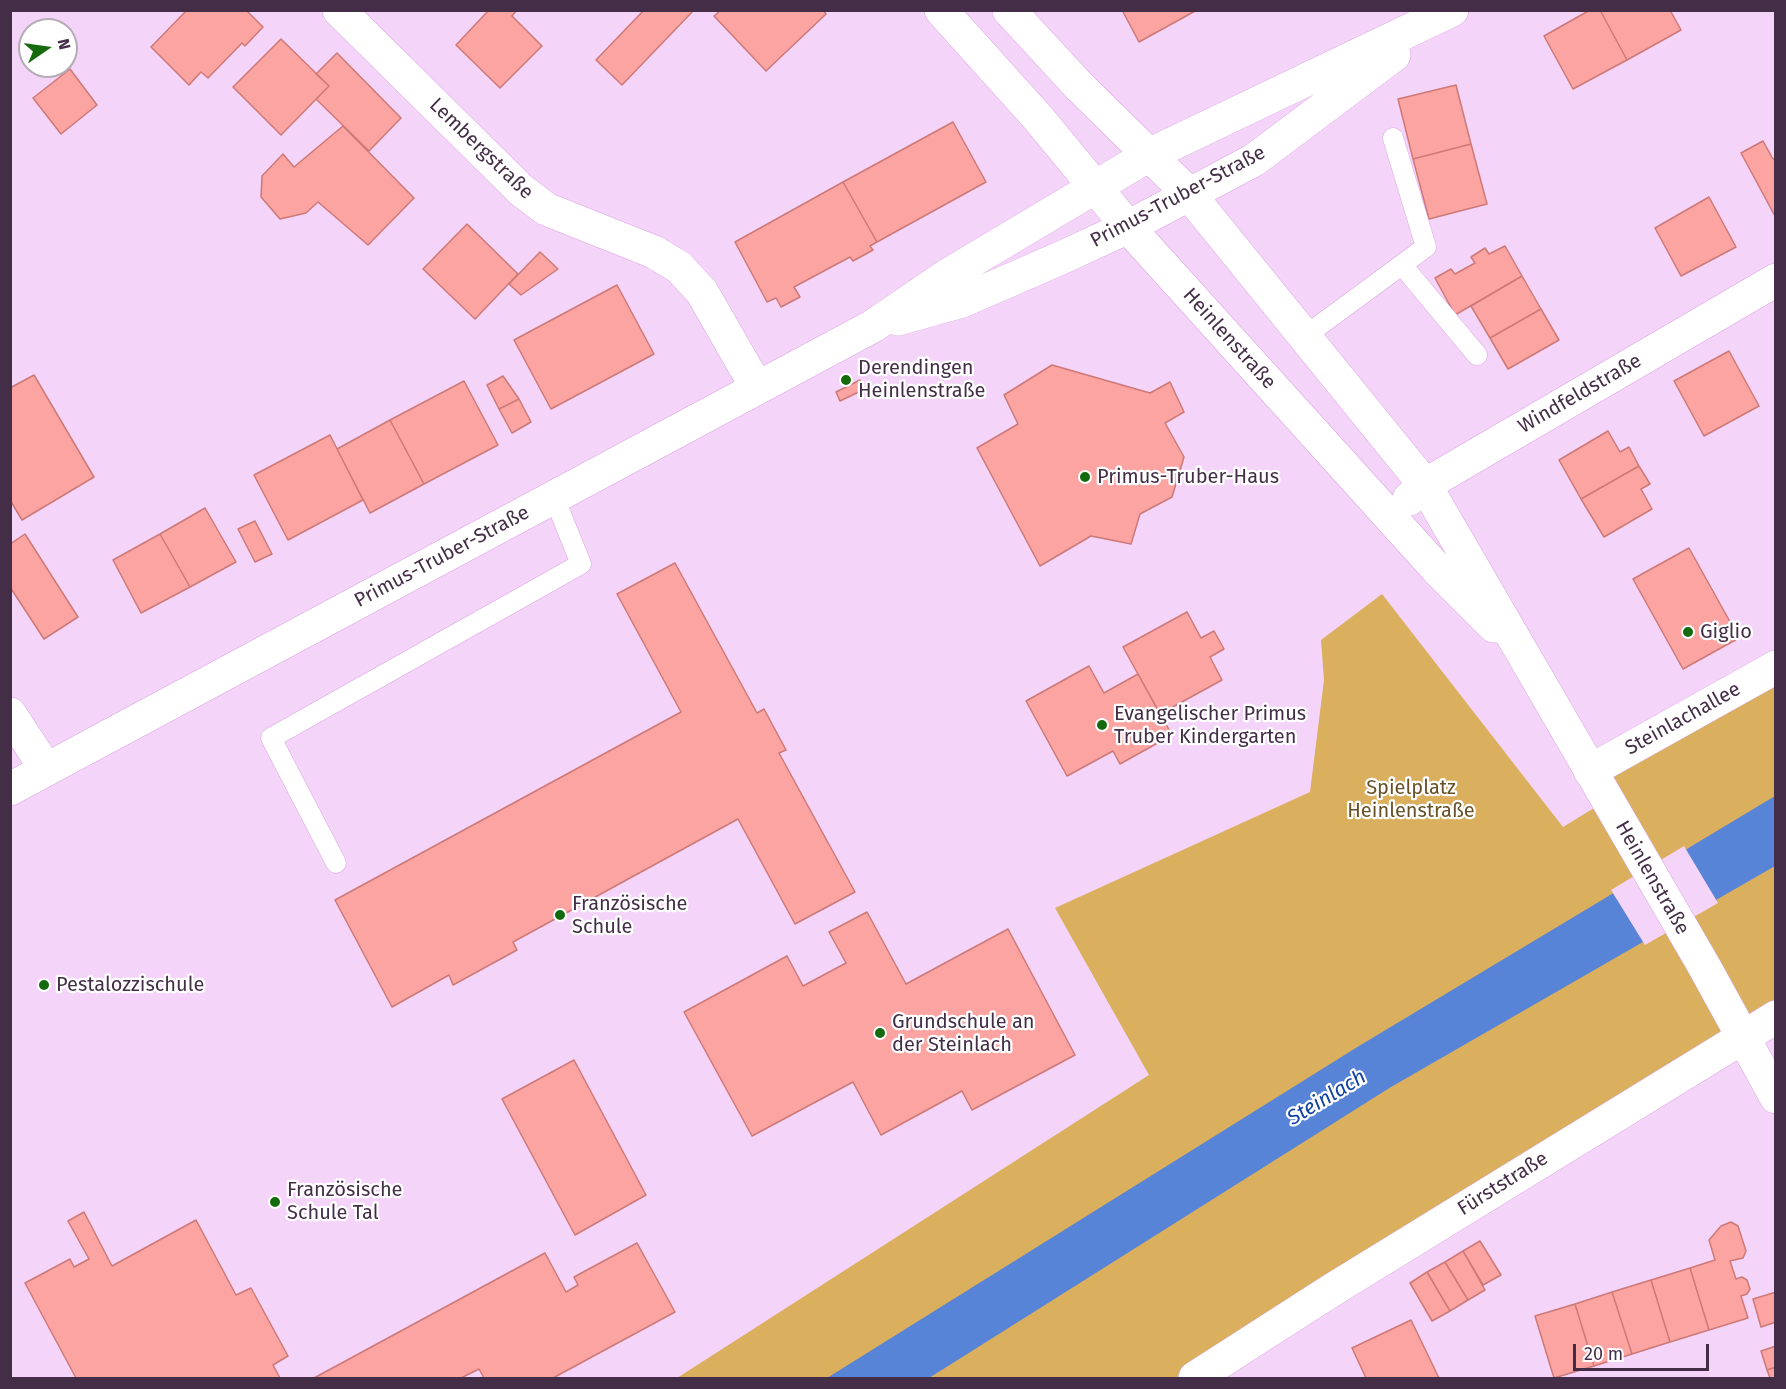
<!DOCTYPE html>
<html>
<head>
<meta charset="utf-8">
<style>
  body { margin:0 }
  #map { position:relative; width:1786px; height:1389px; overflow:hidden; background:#f5d4fa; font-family:"Fira Sans",sans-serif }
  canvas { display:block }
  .frame { position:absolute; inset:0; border:12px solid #442e47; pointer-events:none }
  .north { position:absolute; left:18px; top:18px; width:60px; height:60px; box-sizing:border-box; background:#fff; border:2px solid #b4abb5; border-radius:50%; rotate:77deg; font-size:16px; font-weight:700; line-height:24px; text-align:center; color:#442e47 }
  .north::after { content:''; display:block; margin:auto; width:21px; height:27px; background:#166a0e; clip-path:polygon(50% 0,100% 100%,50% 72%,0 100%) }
  .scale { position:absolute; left:1573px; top:1344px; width:136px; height:27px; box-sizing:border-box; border:3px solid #442e47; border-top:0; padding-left:8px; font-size:18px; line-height:21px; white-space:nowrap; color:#442e47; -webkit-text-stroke:4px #fff; paint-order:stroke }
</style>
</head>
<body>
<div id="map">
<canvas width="1786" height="1389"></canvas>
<div class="frame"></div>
<div class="north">N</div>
<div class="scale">20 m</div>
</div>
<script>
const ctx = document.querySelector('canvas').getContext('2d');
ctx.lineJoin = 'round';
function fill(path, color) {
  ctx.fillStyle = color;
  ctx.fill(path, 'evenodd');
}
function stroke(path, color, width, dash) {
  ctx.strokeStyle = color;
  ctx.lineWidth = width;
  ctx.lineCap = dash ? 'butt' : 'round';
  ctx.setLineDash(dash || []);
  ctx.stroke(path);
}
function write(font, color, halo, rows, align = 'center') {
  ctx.font = font + ' "Fira Sans",sans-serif';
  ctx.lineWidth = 4.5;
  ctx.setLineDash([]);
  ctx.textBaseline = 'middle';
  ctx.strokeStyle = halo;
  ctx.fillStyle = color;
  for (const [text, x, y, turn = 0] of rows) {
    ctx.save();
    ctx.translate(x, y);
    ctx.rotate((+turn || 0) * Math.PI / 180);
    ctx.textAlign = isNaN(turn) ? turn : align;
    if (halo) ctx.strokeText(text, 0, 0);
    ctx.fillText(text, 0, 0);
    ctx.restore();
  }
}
const green = new Path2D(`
  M1382,594L1563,827L1607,800L1590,771L1775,667V1017L1195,1378H677L1149,1075L1055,908L1310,792L1324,680L1321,640Z`);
const water = new Path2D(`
  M1775,796V866L1391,1087L929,1378H827L1359,1046Z`);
const pier = new Path2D(`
  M1684,846L1718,903L1645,945L1611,890Z`);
const building = new Path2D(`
  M187,10H246L263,27L245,46L242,43L208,78L201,72L189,85L151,47Z
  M489,10H517L512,16L542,46L500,88L456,45Z
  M644,10H694L622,85L596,60Z
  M721,10H823L826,14L766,71L714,16Z
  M1122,10H1197L1139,42Z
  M1590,10H1600L1627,60L1573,89L1544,36Z
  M1600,10H1670L1681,30L1627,60Z
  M281,39L329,86L281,135L233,87Z
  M337,53L401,118L369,151L316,99L329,86L316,74Z
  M70,69L97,105L61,134L33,98Z
  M1456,85L1471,144L1413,159L1398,99Z
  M953,122L986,182L877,242L843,182Z
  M343,126L414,198L368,245L318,202L306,213L280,219L261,197L262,176L283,154L294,167Z
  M1763,141L1773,159L1776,158V218L1741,153Z
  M1471,144L1487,204L1429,219L1413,159Z
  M843,182L877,242L870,246L873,250L853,261L850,257L794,287L800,297L781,307L776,298L767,302L735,242Z
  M1709,197L1736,247L1681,276L1655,228Z
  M467,224L518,274L475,319L423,269Z
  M1505,246L1522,276L1455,315L1435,278L1451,269L1455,274L1475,263L1471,257L1485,248L1489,254Z
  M540,252L558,269L521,295L509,284Z
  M1522,276L1541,309L1490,338L1471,306Z
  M617,285L654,354L551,409L514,340Z
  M1541,309L1559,340L1508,369L1490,338Z
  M1729,351L1759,406L1704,436L1674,381Z
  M1052,365L1150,393L1170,382L1184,412L1165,423L1184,457L1172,497L1140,514L1131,544L1091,536L1040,566L977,448L1018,424L1004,395Z
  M34,375L94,477L22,520L10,500V388Z
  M503,376L519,399L499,409L487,385Z
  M860,380L865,389L840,401L836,392Z
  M464,381L498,445L424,484L390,420Z
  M519,399L531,422L512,433L499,409Z
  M390,420L424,484L370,513L337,449Z
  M1608,431L1620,452L1629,447L1639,466L1581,499L1559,460Z
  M330,435L363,500L288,540L254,475Z
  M1639,466L1650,484L1641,489L1652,509L1604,537L1581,499Z
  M205,508L236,562L190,587L160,534Z
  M255,521L272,554L255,562L238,529Z
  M25,534L78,617L44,639L10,587V544Z
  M160,534L190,587L141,613L113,560Z
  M1689,548L1739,638L1683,669L1633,579Z
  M675,563L757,713L764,709L786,750L779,753L855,892L795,924L738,819L513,942L517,950L453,985L449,975L392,1007L335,900L681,712L617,594Z
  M1187,612L1201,638L1214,631L1224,649L1210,657L1222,680L1160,714L1123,647Z
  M1089,666L1104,693L1138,674L1172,735L1120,764L1113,751L1067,776L1026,701Z
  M867,912L906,984L1008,929L1075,1055L972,1110L962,1091L881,1135L853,1082L752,1136L684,1012L787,956L803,986L846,963L829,932Z
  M574,1060L646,1195L575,1235L502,1099Z
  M84,1212L112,1266L196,1220L236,1295L251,1288L288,1356L273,1365L280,1378H76L25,1283L70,1259L74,1267L89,1259L68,1221Z
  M1731,1222L1738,1226L1746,1251L1743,1258L1730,1261L1736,1279L1742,1277L1747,1280L1750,1289L1747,1294L1741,1296L1748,1318L1709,1330L1690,1268L1715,1260L1709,1240L1721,1226Z
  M1480,1241L1501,1275L1483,1285L1463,1251Z
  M637,1243L675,1312L553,1378H484L479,1369L461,1378H314L545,1253L566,1292L578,1285L574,1277Z
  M1463,1251L1485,1290L1468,1300L1445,1262Z
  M1445,1262L1468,1300L1450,1311L1427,1272Z
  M1690,1268L1709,1330L1670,1342L1651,1280Z
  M1427,1272L1450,1311L1432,1321L1410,1283Z
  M1651,1280L1670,1342L1632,1354L1612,1292Z
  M1612,1292L1632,1354L1594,1366L1575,1304Z
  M1776,1292V1322L1761,1327L1753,1299Z
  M1575,1304L1594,1366L1554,1378L1535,1316Z
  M1411,1320L1439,1378H1366L1352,1348Z
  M1776,1346V1367L1767,1370L1761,1351Z
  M1776,1367V1378H1770L1767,1370Z`);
const service = new Path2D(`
  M1402,265L1477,355
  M1305,336L1426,247L1393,138
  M336,863L271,738L581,564L554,497`);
const minor = new Path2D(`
  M339,10L521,190L546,209L654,252L679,267L702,292L757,388
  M941,10L1039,119L1128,227L1437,569L1494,626
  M1009,10L1078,85L1189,194L1425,485L1704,966L1776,1097
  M898,319L962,301L1063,257L1128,227L1254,160L1394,55
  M1409,499L1425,485L1776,280
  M10,714L46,769
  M1590,771L1776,667
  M10,789L873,326L948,275L1149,155L1452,10
  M1195,1378L1332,1290L1776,1017`);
const markers = [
  [846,380,6,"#166a0e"],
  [1085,477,6,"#166a0e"],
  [1688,632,6,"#166a0e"],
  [1102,725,6,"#166a0e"],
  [560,915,6,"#166a0e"],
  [44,985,6,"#166a0e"],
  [880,1033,6,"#166a0e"],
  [275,1202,6,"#166a0e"]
];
const streetNames = [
  ["Lembergstraße",481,149,44],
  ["Primus-Truber-Straße",1178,197,-28],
  ["Heinlenstraße",1229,339,48],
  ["Windfeldstraße",1580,394,-30],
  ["Primus-Truber-Straße",442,557,-28],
  ["Steinlachallee",1683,719,-29],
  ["Heinlenstraße",1652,878,60],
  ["Fürststraße",1503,1184,-32]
];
const poiNames = [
  ["Derendingen",858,368],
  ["Heinlenstraße",858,391],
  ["Primus-Truber-Haus",1097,477],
  ["Giglio",1700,632],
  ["Evangelischer Primus",1114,714],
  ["Truber Kindergarten",1114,737],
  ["Französische",572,904],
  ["Schule",572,927],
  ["Pestalozzischule",56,985],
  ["Grundschule an",892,1022],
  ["der Steinlach",892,1045],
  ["Französische",287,1190],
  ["Schule Tal",287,1213]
];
const parkNames = [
  ["Spielplatz",1411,788],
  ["Heinlenstraße",1411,811]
];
const waterNames = [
  ["Steinlach",1327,1098,-31]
];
fill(green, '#daaf5d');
fill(water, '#5784d7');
fill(pier, '#f5d4fa');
fill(building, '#fba4a1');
stroke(building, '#cc7977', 1.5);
stroke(service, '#daa4e2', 21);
stroke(minor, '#daa4e2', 34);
stroke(service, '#fff', 20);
stroke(minor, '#fff', 33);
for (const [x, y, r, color] of markers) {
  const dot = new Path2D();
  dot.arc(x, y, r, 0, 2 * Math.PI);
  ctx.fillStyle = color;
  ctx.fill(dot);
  stroke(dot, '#fff', 2);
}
write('20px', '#442e47', '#fff', streetNames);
write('20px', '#442e47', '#fff', poiNames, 'left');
write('20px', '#675126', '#fff', parkNames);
write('italic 21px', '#1142a3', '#fff', waterNames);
</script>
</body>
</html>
